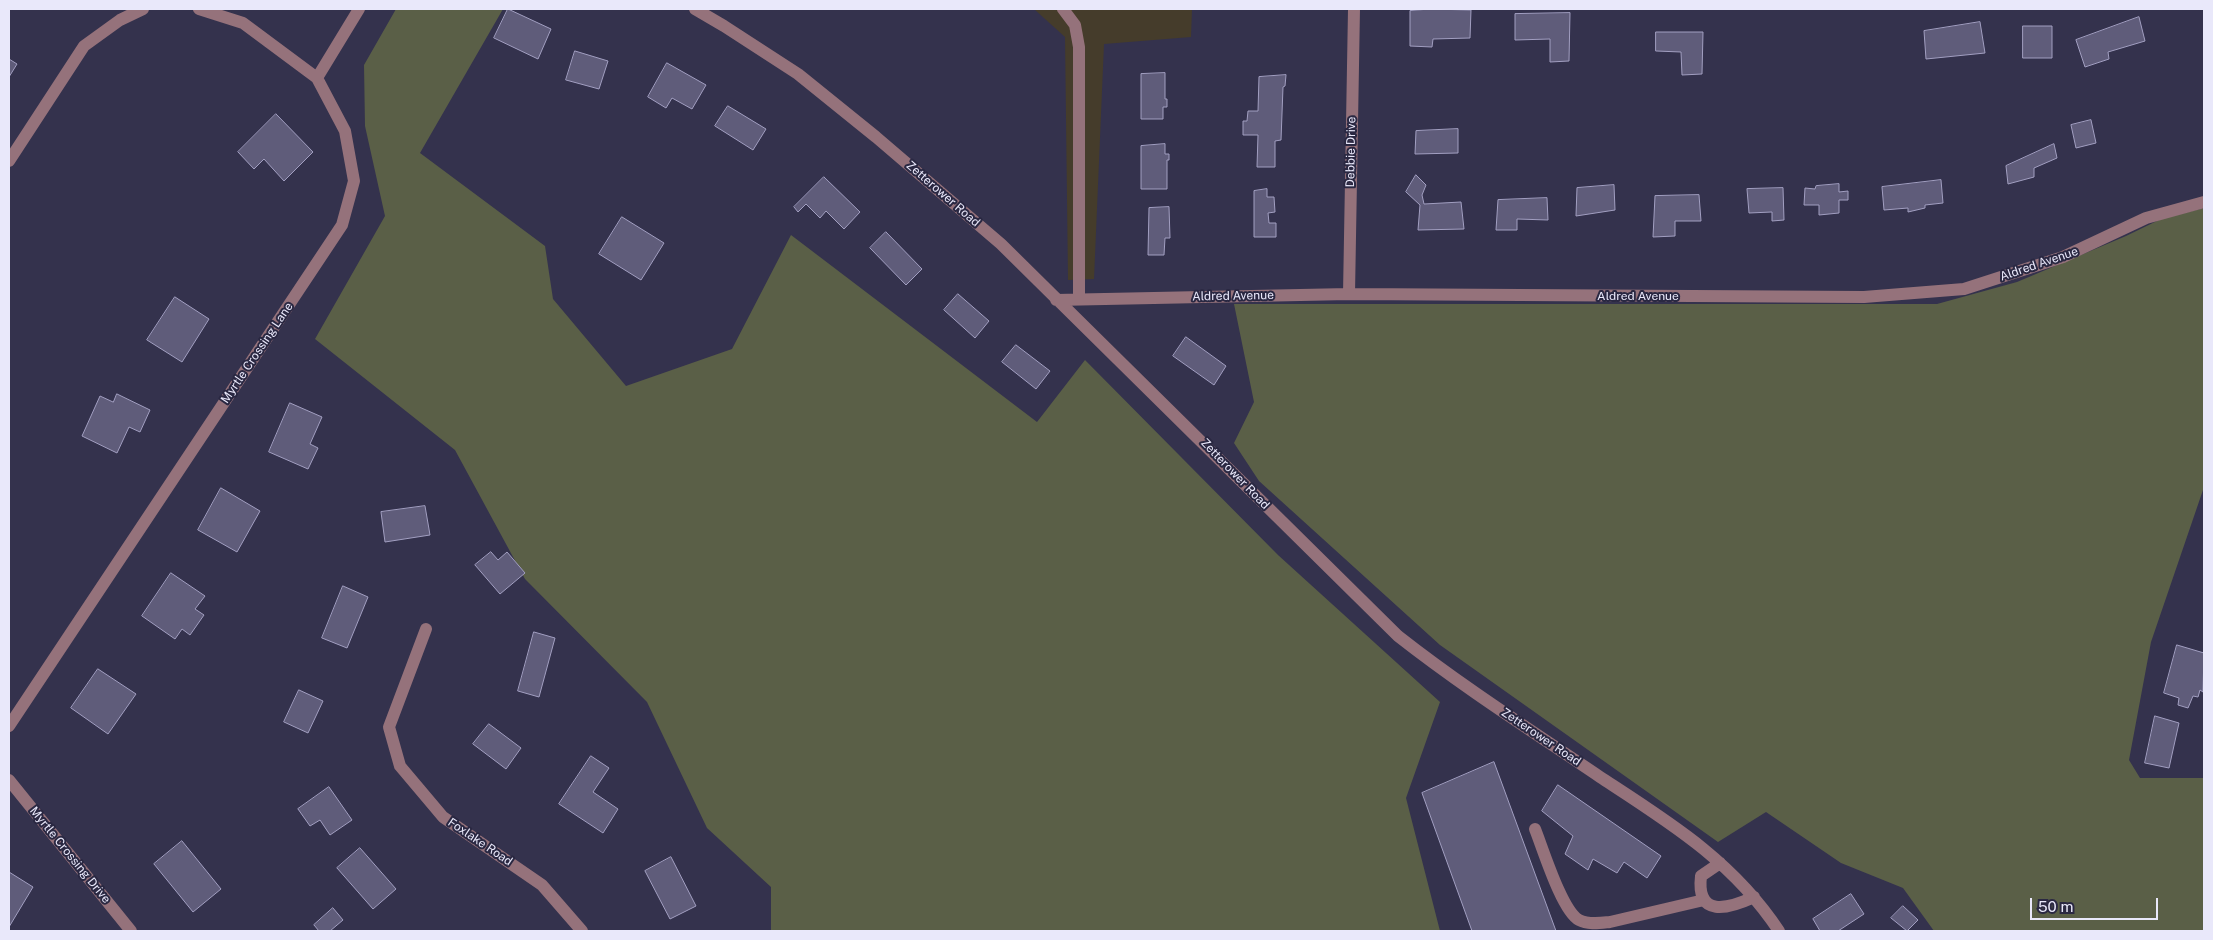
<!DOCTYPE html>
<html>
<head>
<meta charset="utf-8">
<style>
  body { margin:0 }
  #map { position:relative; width:2213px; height:940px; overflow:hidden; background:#34324d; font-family:"Public Sans",sans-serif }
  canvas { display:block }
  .frame { position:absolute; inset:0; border:10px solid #e9e8fa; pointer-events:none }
  .scale { position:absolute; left:2030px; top:898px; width:128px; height:22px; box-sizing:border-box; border:2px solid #e9e8fa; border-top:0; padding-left:6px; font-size:15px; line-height:18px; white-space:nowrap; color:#e9e8fa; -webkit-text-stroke:4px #2a2842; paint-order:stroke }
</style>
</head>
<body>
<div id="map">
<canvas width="2213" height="940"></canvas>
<div class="frame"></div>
<div class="scale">50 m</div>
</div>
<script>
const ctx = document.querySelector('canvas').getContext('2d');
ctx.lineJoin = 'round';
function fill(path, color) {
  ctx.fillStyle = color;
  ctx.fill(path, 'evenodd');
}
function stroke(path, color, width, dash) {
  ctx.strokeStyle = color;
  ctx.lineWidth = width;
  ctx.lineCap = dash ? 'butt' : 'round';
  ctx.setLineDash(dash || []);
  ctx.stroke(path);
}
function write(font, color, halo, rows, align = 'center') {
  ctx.font = font + ' "Public Sans",sans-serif';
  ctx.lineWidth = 4;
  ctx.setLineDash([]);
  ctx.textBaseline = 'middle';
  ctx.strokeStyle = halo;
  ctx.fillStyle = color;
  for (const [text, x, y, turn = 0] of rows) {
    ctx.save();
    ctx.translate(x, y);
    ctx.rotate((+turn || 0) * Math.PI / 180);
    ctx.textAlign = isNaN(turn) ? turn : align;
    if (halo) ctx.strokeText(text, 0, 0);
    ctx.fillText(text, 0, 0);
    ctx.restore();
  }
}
const education = new Path2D(`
  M1034,9H1192L1191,37L1104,44L1094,279L1068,280L1065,37Z`);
const green = new Path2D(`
  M396,9H503L420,153L545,246L553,299L626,386L732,349L791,235L1037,422L1085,360L1278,555L1440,702L1406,798L1440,931H771V887L707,828L647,702L525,579L455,450L315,339L385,216L365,126L364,65Z
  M2204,208V487L2151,642L2129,760L2140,778H2203L2204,780V931H1934L1903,888L1841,863L1766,812L1718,842L1440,645L1259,481L1234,443L1254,402L1234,304H1937L2017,282L2126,236L2161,219Z`);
const building = new Path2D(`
  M508,9L551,29L538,59L494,38Z
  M1430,9L1471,10L1470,38L1433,39L1432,47L1410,46V11Z
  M1570,13L1569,61L1550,62V39L1515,40V14Z
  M2139,17L2145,41L2108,52L2109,59L2085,67L2076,40Z
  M1980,22L1985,53L1926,59L1924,31Z
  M2023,26H2052V58H2023Z
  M1656,32H1703L1702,74L1682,75L1681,52L1656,51Z
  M575,51L608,61L599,89L566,80Z
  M9,59L17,64L9,77Z
  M667,63L706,85L692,109L672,98L666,108L648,97Z
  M1165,73V99H1167V107H1163V119H1141V74Z
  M1286,75L1285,86L1283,87L1281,140L1275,141V167H1257L1258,135H1243V121H1247L1248,111H1258L1259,77Z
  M728,106L766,129L753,150L715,126Z
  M276,114L313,152L284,181L264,159L254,169L238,152Z
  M2091,120L2096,143L2076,148L2071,125Z
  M1458,129V153L1415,154L1416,131Z
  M1165,144V154H1169V160H1167V189H1141V146Z
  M2054,144L2057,158L2034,168V177L2008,184L2006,166Z
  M1416,175L1426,185L1422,195L1424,204L1461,202L1464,229L1418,230L1420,205L1406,192Z
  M824,177L860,212L844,229L826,211L820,218L806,204L798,212L794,207Z
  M1941,180L1943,203L1925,205V208L1908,212V208L1884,210L1882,187Z
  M1839,184V192L1848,191V200H1839V213L1819,215V205H1804L1805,188L1815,189L1816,186Z
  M1614,185L1615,210L1576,216L1577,188Z
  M1783,188L1784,220L1772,221V212L1749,213L1747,189Z
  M1267,189V197H1274L1275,212L1268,213L1269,223H1276V237H1254V191Z
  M1699,195L1701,221H1675V236L1653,237L1655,196Z
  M1547,198L1548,220L1517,219V230H1496L1498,200Z
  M1169,207L1170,238H1165L1164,255H1148L1149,208Z
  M622,217L664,243L641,280L599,254Z
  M886,232L922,269L906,285L870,248Z
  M958,294L989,321L975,338L944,310Z
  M175,297L209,319L182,362L147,340Z
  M1186,337L1226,366L1214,385L1173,356Z
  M1016,345L1050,371L1036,389L1002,362Z
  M117,394L150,410L140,432L129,427L117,453L82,436L100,396L113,402Z
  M290,403L322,417L310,444L318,448L308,469L269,452Z
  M221,488L260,511L237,552L198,530Z
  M425,506L430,535L385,542L381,512Z
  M491,552L498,560L507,552L525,573L500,594L475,565Z
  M171,573L205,596L195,609L204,615L190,635L182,629L175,639L142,616Z
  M343,586L368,597L347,648L322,638Z
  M534,632L555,638L539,697L518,691Z
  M2177,645L2204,653L2203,692L2200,690L2198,697L2193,696L2188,708L2178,705L2179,698L2164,693Z
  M98,669L136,694L108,734L71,708Z
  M299,690L323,701L308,733L284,722Z
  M2155,716L2179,723L2169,768L2145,763Z
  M489,724L521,748L506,769L473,744Z
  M591,756L609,768L593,792L618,809L603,833L559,804Z
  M1494,762L1556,931H1472L1422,793Z
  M1558,785L1661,856L1647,878L1624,862L1617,873L1593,859L1588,870L1565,854L1573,836L1542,811Z
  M329,787L352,820L330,835L320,820L310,826L298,809Z
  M182,841L221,889L193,912L154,864Z
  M360,848L396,889L373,909L337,868Z
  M671,857L696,906L670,919L645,871Z
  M9,872L33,887L9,927Z
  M1851,894L1864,914L1838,931H1820L1813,919Z
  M1903,906L1918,920L1907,931L1891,918Z
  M333,908L343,920L330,931H319L314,925Z`);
const minor = new Path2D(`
  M695,9L724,26L798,74L876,137L1001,244L1398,636C1463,687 1532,731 1600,777C1669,822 1733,861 1779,931
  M1063,9L1075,25L1079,47V299
  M317,78L359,9
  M9,161L84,46L120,20L143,9
  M1349,294L1354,9
  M1056,300L1349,294L1864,297L1964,289L2063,257L2146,218L2204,202
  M426,629L389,727L400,766L443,817L542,885L582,931
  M9,726L342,225L354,181L345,131L317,78L243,23L199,9
  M9,780L131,931
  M1535,829C1543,849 1562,911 1579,920C1588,925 1600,923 1610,922L1704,900
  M1720,863L1701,876C1696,918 1728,909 1754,897`);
const streetNames = [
  ["Debbie Drive",1351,152,-89],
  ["Zetterower Road",943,194,41],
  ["Aldred Avenue",2039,264,-19],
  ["Aldred Avenue",1233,296,-1],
  ["Aldred Avenue",1638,296],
  ["Myrtle Crossing Lane",257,353,-56],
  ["Zetterower Road",1235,474,46],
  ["Zetterower Road",1541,737,34],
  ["Foxlake Road",480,842,34],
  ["Myrtle Crossing Drive",70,855,51]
];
fill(education, '#453c2b');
fill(green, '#5a5f47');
fill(building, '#5f5c7a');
stroke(building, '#a29fc1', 1);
stroke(minor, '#95727b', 12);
write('12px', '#e9e8fa', '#2a2842', streetNames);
</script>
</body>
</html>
